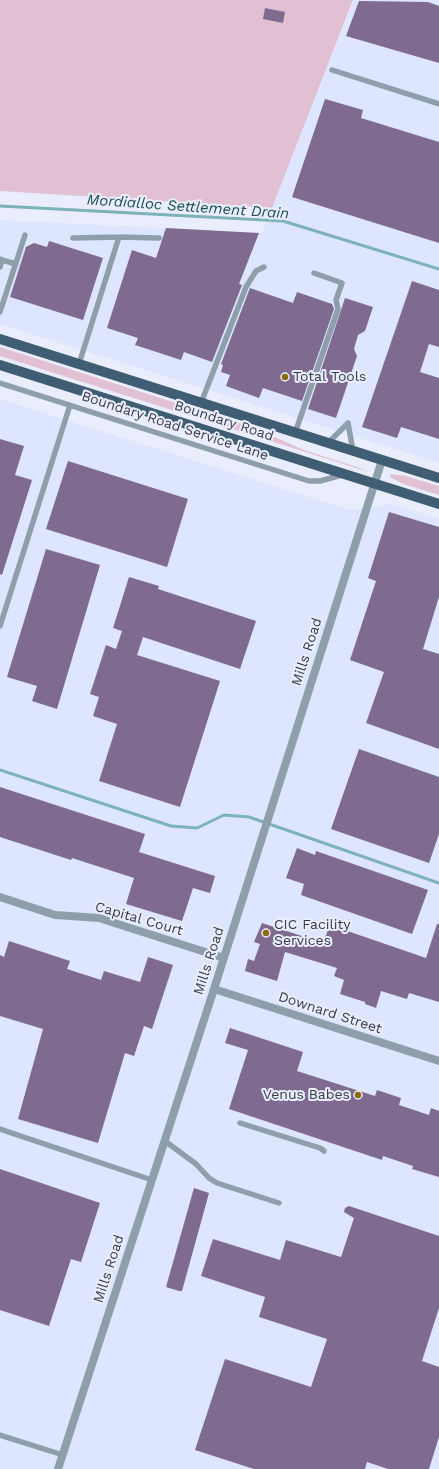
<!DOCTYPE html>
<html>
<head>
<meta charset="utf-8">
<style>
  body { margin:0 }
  canvas { display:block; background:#eaeefc }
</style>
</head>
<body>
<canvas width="439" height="1469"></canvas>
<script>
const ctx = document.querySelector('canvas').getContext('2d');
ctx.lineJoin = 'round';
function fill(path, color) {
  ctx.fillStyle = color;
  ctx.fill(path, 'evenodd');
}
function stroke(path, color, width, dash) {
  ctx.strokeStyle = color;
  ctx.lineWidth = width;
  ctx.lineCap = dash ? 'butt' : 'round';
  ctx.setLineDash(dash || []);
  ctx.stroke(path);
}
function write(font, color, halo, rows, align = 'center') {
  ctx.font = font + ' "Work Sans",sans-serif';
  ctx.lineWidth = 4;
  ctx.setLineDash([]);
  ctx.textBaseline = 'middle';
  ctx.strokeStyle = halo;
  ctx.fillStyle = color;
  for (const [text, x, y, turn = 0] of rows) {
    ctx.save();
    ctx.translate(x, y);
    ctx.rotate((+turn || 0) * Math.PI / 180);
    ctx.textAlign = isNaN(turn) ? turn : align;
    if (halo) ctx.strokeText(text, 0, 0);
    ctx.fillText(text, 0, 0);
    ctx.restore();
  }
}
const built = new Path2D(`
  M354,0H439V463L0,324V220L262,233Z
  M0,399L350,510L392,504L439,519V1469H0Z`);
const green = new Path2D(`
  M0,0H353L272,208L0,191Z
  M0,347L252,427L304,450L360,468L369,472L0,356Z
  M391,474L406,476L439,486V495L403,484L390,477Z`);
const stream = new Path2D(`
  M0,206L283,221L439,269
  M0,770L171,826L197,828L224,815L249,817L439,883`);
const building = new Path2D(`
  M359,1L428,2L439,6V63L346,36Z
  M265,8L285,12L283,23L263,19Z
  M325,99L363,110L361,118L439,142V243L292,197Z
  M166,228L259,233L239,284L242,285L212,362L184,352L181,360L135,345L138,338L107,328L132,250L156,258Z
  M49,241L103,258L83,320L10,297L26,247L34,243L47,247Z
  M412,281L439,290V347L429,344L420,372L439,378V439L401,427L397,438L362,427Z
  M250,288L293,303L297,292L332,304L334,309L302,401L263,388L259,398L226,386L230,375L221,372L223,365L221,364Z
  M345,298L373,307L365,331L358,335L354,349L357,356L336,418L308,409Z
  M0,439L24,446L15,475L32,480L2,575L0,574Z
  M68,461L188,499L167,567L46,529Z
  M389,512L439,527V597L423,649L439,654V749L366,723L384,672L350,660L376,581L368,578Z
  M46,549L100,565L57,709L32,701L37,686L7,677Z
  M129,577L159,586L158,589L256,621L240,669L143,637L137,655L220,681L180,807L99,781L117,724L93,716L99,697L90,694L106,645L116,649L122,631L113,628Z
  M359,749L439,777V834L429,863L331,829Z
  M0,787L145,834L139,852L215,876L210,893L193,888L182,921L126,904L134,878L72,858L71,860L0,837Z
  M297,848L315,855L316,851L428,890L412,934L301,895L304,884L286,878Z
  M262,923L323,943L330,925L426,958L437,924H439V1002L409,993L407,999L381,991L376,1008L365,1004V1002L340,994L344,980L334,976L337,968L285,952L277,981L245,971L248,959L254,961L260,944L254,942Z
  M9,941L70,961L67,969L101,980L104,971L140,982L148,957L173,965L152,1029L144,1026L134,1056L125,1053L98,1143L18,1119L43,1029L0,1016V955L4,957Z
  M230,1028L303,1052L297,1071L375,1096L377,1090L401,1098L399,1105L429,1115L431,1108L439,1111V1177L412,1169L413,1166L383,1156L382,1160L229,1109L248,1050L225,1043Z
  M0,1169L100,1203L81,1262L71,1259L49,1326L0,1310Z
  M194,1188L209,1193L182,1291H179L166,1287Z
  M349,1206L439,1236V1308L422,1361L439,1367V1437L429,1469H388L367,1462L365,1469H254L195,1450L225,1359L311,1387L327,1339L259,1317L265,1297L201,1276L213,1239L280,1260L286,1240L341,1257L354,1218L344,1212L345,1208Z`);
const service = new Path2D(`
  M332,70L439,104
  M119,237L159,238
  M73,238L119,237L79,364
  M0,259L2,260L0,267
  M2,260L16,264
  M0,312L25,235
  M0,383L309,481H320L342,475
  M201,403L246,287L256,271L264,267
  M348,423L353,451
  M295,433L338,309L336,300L342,283L314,273
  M328,443L348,423
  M0,626L70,405
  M240,1123L320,1148L324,1151
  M0,1129L152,1180
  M165,1141L196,1164L209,1178L217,1183L279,1203
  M0,1435L63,1455`);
const minor = new Path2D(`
  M0,897L55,915L99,918L224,958
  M214,989L439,1061
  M58,1469L214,989L382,460`);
const primary = new Path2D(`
  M0,339L439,478
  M0,365L439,504`);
const markers = [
  [285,377,4,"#8b6b0c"],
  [266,933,4,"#8b6b0c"],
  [358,1095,4,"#8b6b0c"]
];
const poiNames = [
  ["Total Tools",293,377],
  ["CIC Facility",274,925],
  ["Services",274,941],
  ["Venus Babes",350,1095,"right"]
];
const streetNames = [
  ["Boundary Road",224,421,18],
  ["Boundary Road Service Lane",175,426,18],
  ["Mills Road",307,652,-72],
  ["Capital Court",139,919,16],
  ["Mills Road",209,961,-72],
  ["Downard Street",330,1013,18],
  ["Mills Road",109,1269,-72]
];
const waterNames = [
  ["Mordialloc Settlement Drain",188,207,4]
];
fill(built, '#dee5fe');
fill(green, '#e2c0d3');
stroke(stream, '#7bb3b9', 3);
fill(building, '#7e6b8f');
stroke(service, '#8e9fab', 5.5);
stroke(minor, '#8e9fab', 8);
stroke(primary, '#3f5d73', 10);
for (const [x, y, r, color] of markers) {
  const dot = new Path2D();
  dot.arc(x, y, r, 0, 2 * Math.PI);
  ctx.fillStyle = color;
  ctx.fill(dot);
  stroke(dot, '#eaeefc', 1.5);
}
write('14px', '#373b48', '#eaeefc', poiNames, 'left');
write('14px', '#373b48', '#eaeefc', streetNames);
write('italic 15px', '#184b50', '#eaeefc', waterNames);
</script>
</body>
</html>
